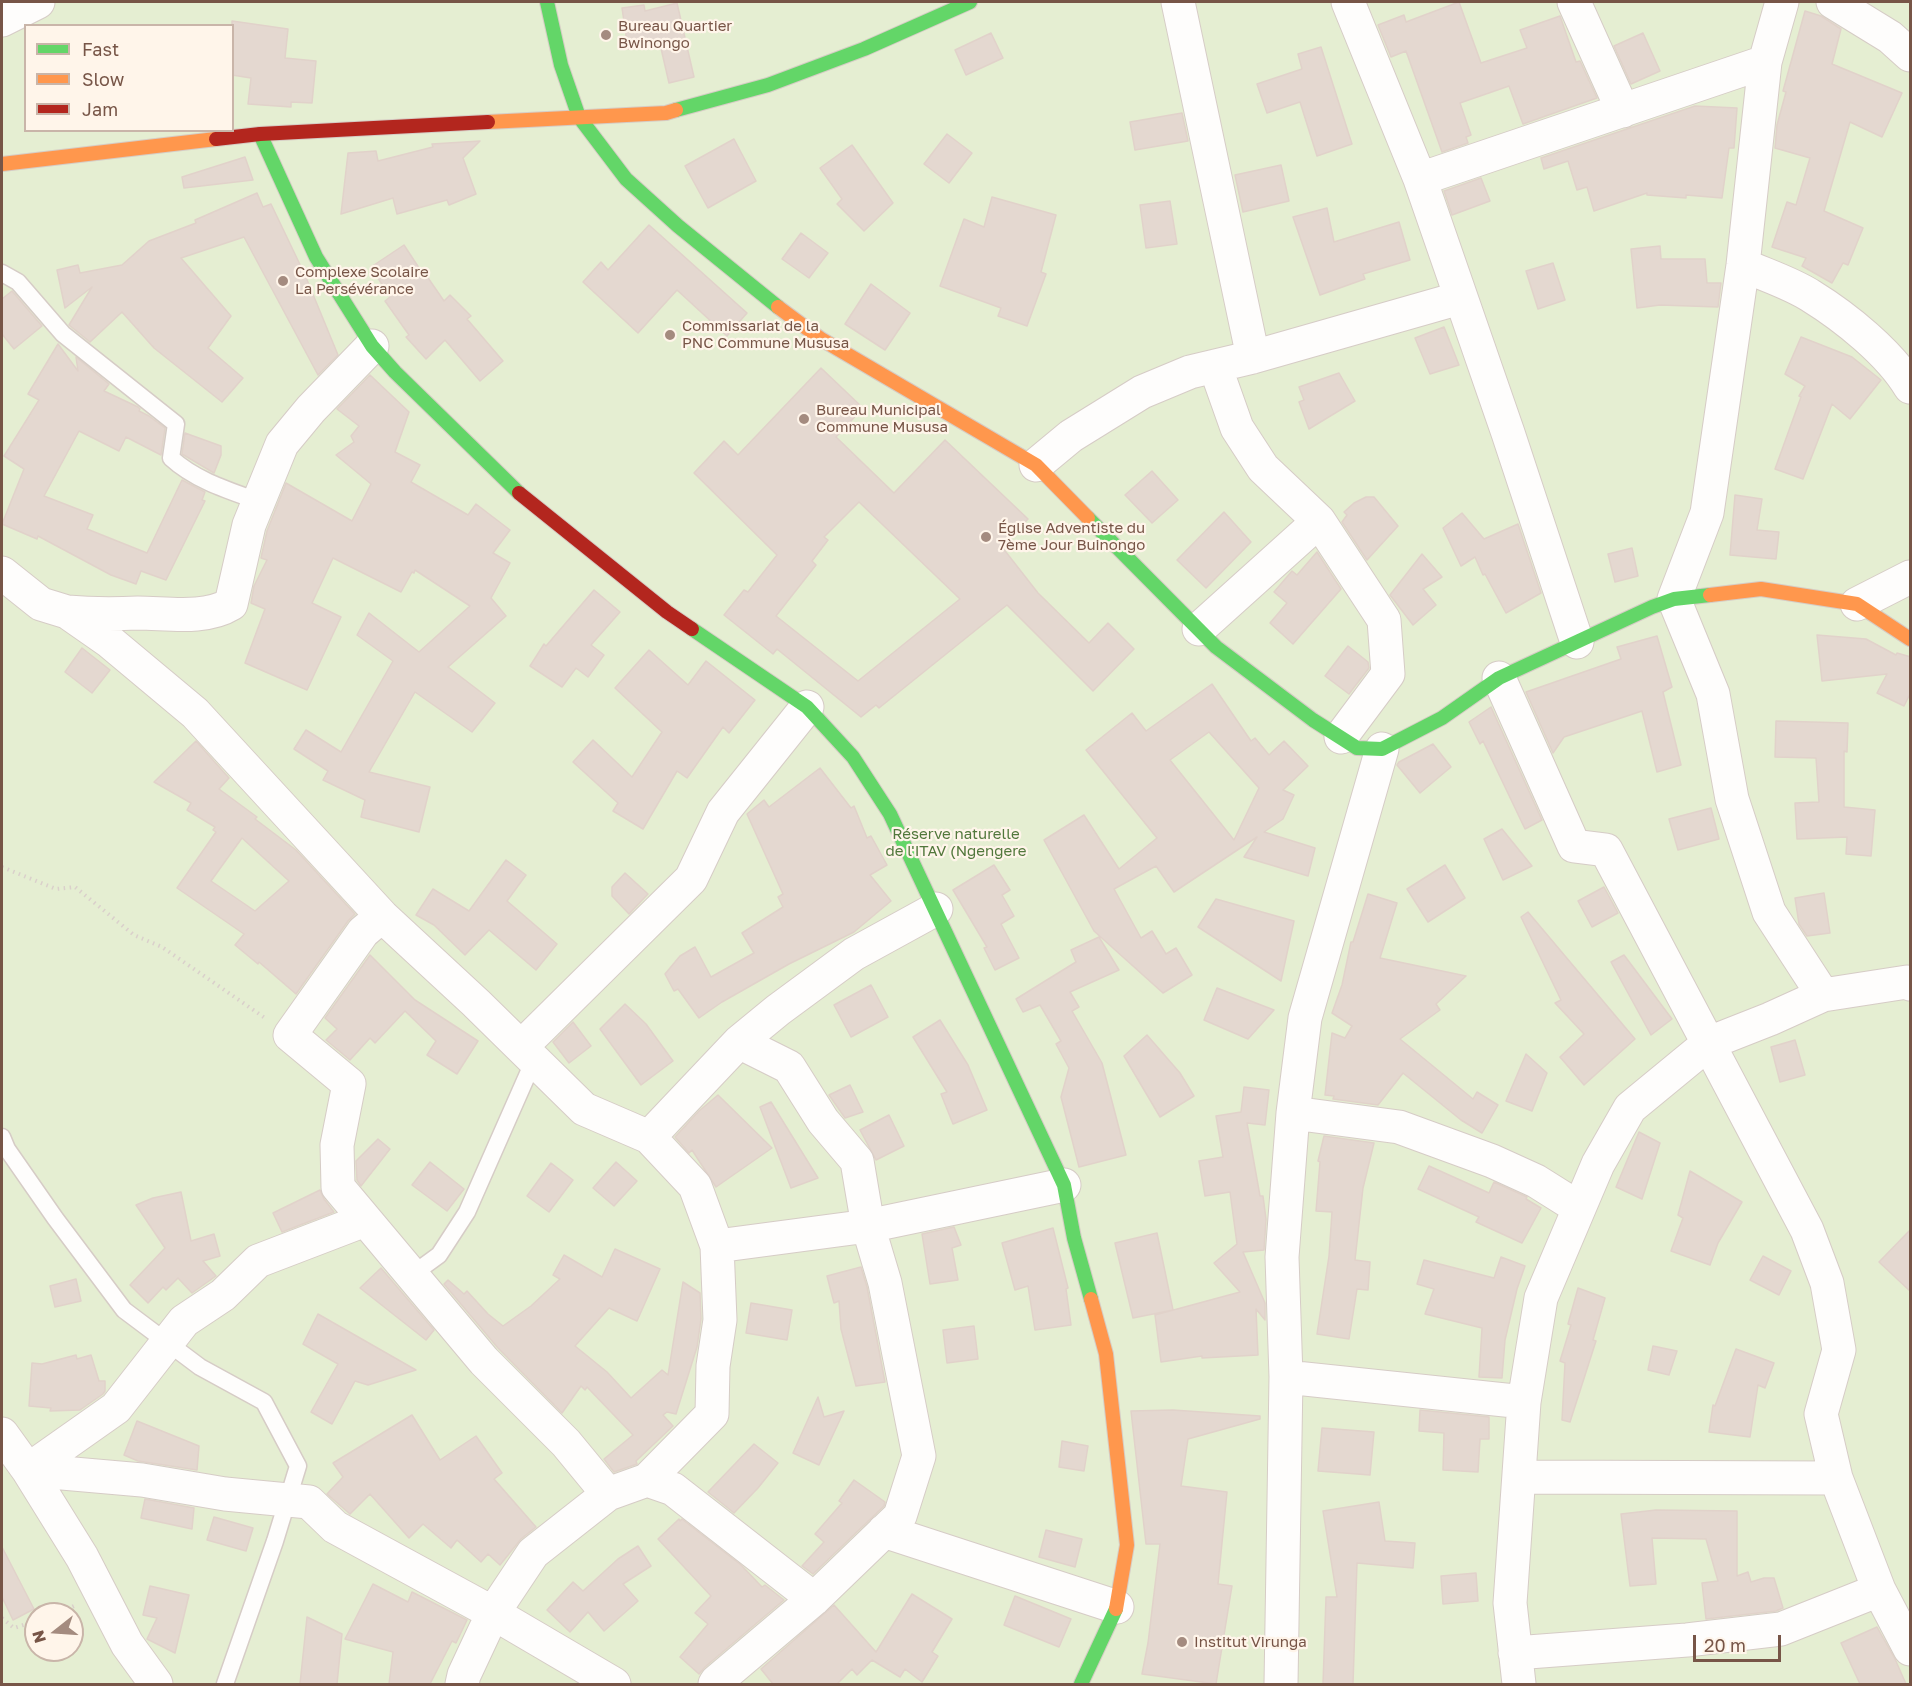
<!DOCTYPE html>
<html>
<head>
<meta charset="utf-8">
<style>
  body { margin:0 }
  #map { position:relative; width:1912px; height:1686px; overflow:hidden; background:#f8f0e8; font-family:"Golos Text",sans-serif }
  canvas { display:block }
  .frame { position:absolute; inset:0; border:3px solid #775547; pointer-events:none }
  .legend { position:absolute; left:24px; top:24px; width:210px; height:108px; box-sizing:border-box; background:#fff5ea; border:2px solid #c9b5a9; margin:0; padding:8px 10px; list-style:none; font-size:18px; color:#775547 }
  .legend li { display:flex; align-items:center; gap:12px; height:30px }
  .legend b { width:30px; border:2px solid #c9b5a9 }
  .north { position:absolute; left:24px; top:1602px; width:60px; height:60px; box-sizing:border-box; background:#fff5ea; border:2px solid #c9b5a9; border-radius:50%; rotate:253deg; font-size:16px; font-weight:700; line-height:24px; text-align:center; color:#775547 }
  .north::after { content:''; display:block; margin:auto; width:21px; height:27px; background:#a48b7f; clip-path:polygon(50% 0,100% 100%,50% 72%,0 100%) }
  .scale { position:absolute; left:1693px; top:1635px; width:88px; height:27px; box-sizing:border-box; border:3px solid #775547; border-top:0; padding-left:8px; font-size:18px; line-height:21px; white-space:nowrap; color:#775547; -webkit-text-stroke:4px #fff5ea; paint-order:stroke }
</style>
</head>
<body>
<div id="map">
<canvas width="1912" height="1686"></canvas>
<div class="frame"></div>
<ul class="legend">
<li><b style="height:8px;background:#63d668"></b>Fast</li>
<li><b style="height:8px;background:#ff974d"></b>Slow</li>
<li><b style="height:8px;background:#b3261e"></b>Jam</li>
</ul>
<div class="north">N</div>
<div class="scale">20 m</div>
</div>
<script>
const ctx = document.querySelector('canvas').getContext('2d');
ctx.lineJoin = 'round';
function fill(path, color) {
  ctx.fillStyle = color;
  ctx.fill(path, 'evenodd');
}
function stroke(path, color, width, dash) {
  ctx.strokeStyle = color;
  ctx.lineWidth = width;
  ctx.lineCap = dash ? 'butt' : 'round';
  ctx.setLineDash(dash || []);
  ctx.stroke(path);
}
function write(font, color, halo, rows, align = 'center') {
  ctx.font = font + ' "Golos Text",sans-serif';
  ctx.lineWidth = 4.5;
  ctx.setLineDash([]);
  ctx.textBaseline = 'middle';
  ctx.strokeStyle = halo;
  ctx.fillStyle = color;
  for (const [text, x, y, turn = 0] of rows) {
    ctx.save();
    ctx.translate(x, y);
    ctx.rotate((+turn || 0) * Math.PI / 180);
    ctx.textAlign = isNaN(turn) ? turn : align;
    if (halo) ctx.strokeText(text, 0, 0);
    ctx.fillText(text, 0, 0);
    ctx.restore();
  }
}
const green = new Path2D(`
  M2,2H1910V1684H2ZM26,26H232V130H26ZM36,1614H72V1650H36Z`);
const building = new Path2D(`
  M1459,2L1481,63L1527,48L1520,30L1560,16L1576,62L1580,61L1597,98L1523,124L1509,86L1460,103L1471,135L1466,137L1468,143L1442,152L1406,51L1391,57L1378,25L1404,15L1406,22Z
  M677,3L694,77L669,83L660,44L628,49L622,8L644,5L645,11Z
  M1805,11L1821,16L1841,29L1832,64L1902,93L1882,137L1850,122L1824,211L1863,228L1848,265L1843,263L1832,283L1802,266L1806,258L1772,247L1787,202L1796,205L1810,158L1775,148L1777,125L1786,92L1783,91Z
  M232,21L288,29L285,58L316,61L312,103L291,102V107L248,104L251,78L232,75Z
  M991,33L1003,58L966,75L955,50Z
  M1643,33L1660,71L1631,84L1614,46Z
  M1321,47L1352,144L1317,156L1300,102L1267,113L1257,84L1302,69L1298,54Z
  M1695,106L1737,108L1734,148H1729L1722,198L1686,195V198L1647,195V193L1594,211L1587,187L1577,190L1568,161L1544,169L1541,158Z
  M1182,113L1188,141L1135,150L1130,122Z
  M947,134L972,153L949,183L924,164Z
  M734,139L756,181L708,208L685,166Z
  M480,141L463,158L476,194L449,205L447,200L397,214L393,198L341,214L348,153L376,151L378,161L433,147L432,144Z
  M852,145L893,203L864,231L837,204L842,199L820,168Z
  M245,157L253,180L184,188L182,177Z
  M1281,165L1289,201L1243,212L1235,175Z
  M1481,178L1490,201L1452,215L1444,191Z
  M257,193L263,207L271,204L305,275L338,355L318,375L244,237L181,258L231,316L208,348L243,378L222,402L154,348L122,312L90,342L69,325L92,287L65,308L57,270L78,265L80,273L122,265L149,241L196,223L195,220Z
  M992,197L1056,215L1041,272L1046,274L1027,326L998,316L1001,308L940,286L964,219L984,227Z
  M1170,201L1177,244L1146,248L1140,205Z
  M1327,208L1334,242L1399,222L1410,260L1363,274L1365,279L1320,295L1293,217Z
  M649,225L747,313L727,336L677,290L638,333L583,282L601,262L608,270Z
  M801,233L828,253L809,278L782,259Z
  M404,245L423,274L424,272L444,301L450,295L471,316L467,319L503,361L480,381L445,340L426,359L406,337L409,335L385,301L390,297L371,267Z
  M1660,246L1661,259H1705L1707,283H1721L1718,307L1660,305L1637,308L1631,249Z
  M1553,263L1565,300L1538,309L1526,271Z
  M871,284L910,313L885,350L845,324Z
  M12,291L42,326L14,349L2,334V299Z
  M1444,327L1459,365L1430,374L1415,338Z
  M1801,337L1852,357L1881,380L1850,419L1832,404L1803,479L1775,469L1801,397L1799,396L1805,386L1785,374Z
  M58,344L78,371L76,357L109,384L104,391L138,407L140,409L139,411L149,416L165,428L161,455L126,437L119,451L79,431L44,496L93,515L87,529L147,553L182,480L205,492L202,500L205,501L166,580L141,571L136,584L111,575L38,536L37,539L2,524L24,469L4,456L39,400L28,394Z
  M821,368L863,408L836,437L894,493L945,440L1028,519L1002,547L1038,593L1089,643L1108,623L1134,649L1093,691L1007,605L879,708L876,705L861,717L777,649L773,654L724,615L744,590L748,592L777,555L694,473L724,441L738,455ZM859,502L960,599L858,681L776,616L816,565L812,561L828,540L824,537Z
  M1339,373L1355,401L1309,429L1299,402L1304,400L1299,387Z
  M370,375L409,412L395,452L420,465L411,482L468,515L476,504L510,530L493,553L510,563L491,598L506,616L448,667L495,703L472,732L415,692L369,772L430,787L419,832L361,817L365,800L323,780L328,771L294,749L306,730L341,752L393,661L357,635L369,613L419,652L470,606L415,570L414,573L412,572L401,592L333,558L312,603L341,617L307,690L245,663L265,609L251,603L254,586L267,560L261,558L267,531L286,483L352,521L371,484L336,455L354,442L351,436L359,426L337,409Z
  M185,433L221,446V455L214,473L182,454Z
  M1152,471L1178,500L1152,523L1125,495Z
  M1735,495L1762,499L1757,530L1779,532L1776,559L1730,555Z
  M1366,497H1374L1398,526L1367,560L1342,522L1347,515L1344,512L1354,503Z
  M1224,512L1251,542L1206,588L1177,560Z
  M1462,513L1484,539L1518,524L1541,593L1506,613L1485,574L1483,575L1475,557L1461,566L1443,528Z
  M1632,548L1638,576L1615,582L1608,554Z
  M1317,552L1341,589L1293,644L1270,623L1287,603L1274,592L1292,571L1297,575Z
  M1422,554L1442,577L1423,589L1436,605L1413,625L1390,595Z
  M594,590L620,612L591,645L604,655L588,677L576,668L562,687L530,666L544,644L546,646Z
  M1817,635L1866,639L1896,655L1897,653L1911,657V692L1904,706L1877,693L1887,674L1822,681Z
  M1657,636L1672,687L1663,692L1681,765L1657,772L1642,711L1564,737L1553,753L1526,692L1621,659L1617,647Z
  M1348,646L1368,662L1369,668L1349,694L1325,676Z
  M82,648L110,670L92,693L65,672Z
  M649,650L688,685L706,661L755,700L729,733L723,727L687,778L677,771L643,829L613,811L618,803L573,762L593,740L632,777L662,732L615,688Z
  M1212,684L1251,741L1255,738L1269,755L1284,741L1308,766L1283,790L1294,795L1283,819L1264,832L1315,848L1308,876L1244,857L1257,837L1174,892L1156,866L1114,889L1141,938L1152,931L1166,954L1176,948L1192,975L1163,993L1094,931L1044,840L1084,815L1119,869L1157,838L1086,750L1132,713L1146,731ZM1209,732L1259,788L1234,840L1170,760Z
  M1491,707L1542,820L1525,829L1483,741L1480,744L1469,722Z
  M1776,721L1848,723L1847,752L1844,751V807L1875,810L1871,856L1846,854L1847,837L1797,839L1795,803L1819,802L1816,758L1775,757Z
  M196,741L229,778L219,789L257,817L255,819L296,850L355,914L348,921L296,994L259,962L258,964L235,945L244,934L177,888L216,832L213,830L215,827L187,810L191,803L154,782ZM242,838L289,881L255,911L211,881Z
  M1433,744L1451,767L1420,793L1397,765L1399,762Z
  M820,768L851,808L854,806L867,838L871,836L887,865L870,875L891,901L854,932L789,964L722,1002L699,1018L678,989L674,991L665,974L680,956L695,947L711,977L754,953L742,933L783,907L778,897L783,894L747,814L764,800L769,807Z
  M1711,808L1719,839L1678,850L1669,819Z
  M1502,829L1532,866L1503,880L1484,839Z
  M506,860L526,875L507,901L557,944L536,970L489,930L465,955L434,925L416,915L433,889L469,911Z
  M994,865L1010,890L1002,895L1014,916L1001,924L1019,958L995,970L984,948L987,947L953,890Z
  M1445,865L1465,898L1428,922L1407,889Z
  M625,873L648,894L629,914L612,896V887Z
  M1604,887L1618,913L1592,927L1578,901Z
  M1824,893L1830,933L1807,936L1799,924L1795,898Z
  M1368,894L1397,903L1380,958L1466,976L1436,1004L1440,1010L1400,1039L1473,1099L1477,1092L1498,1105L1482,1133L1461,1120L1403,1073L1378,1105L1333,1099L1334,1096L1325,1095L1332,1033L1345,1038L1352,1026L1332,1013L1342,985L1351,942H1353Z
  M1216,899L1294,921L1281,981L1198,927Z
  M1528,912L1635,1039L1584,1085L1560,1057L1584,1034L1555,1003L1561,1000L1521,917Z
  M1099,937L1119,970L1070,992L1079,1007L1072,1011L1102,1063L1126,1155L1079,1167L1061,1097L1069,1068L1056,1044L1061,1041L1040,1005L1023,1012L1016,999L1076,962L1071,950Z
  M370,955L415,1000L478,1041L457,1074L427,1055L436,1041L405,1011L375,1043L370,1038L350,1060L326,1040L337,1029L325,1018Z
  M1624,955L1672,1019L1651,1035L1611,962Z
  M871,985L888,1017L851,1037L834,1005Z
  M1217,988L1274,1010L1248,1039L1204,1020Z
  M625,1004L646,1024L673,1061L641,1085L600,1029Z
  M940,1020L968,1065L987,1110L953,1124L941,1094L947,1092L913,1037Z
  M573,1022L591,1046L569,1063L553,1042Z
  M1147,1035L1180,1073L1194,1096L1160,1117L1124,1056Z
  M1795,1040L1805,1075L1780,1082L1771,1047Z
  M1526,1054L1547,1073L1532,1111L1506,1101Z
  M850,1085L863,1112L845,1118L829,1095Z
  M1244,1087L1269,1090L1265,1125L1247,1123L1260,1196H1263L1266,1219L1264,1250L1243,1252L1265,1303V1320L1256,1309L1258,1355L1202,1358V1356L1161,1362L1155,1315L1240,1292L1214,1263L1237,1244L1230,1192L1205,1196L1199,1161L1223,1157L1216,1116L1241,1112Z
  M718,1095L772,1148L716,1187L692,1150L689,1153L675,1137L699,1111Z
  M771,1102L818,1178L791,1188L760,1107Z
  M889,1115L904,1146L876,1160L860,1130Z
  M1639,1132L1660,1143L1642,1199L1616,1187Z
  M1324,1136L1374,1143L1363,1188L1355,1260L1370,1262L1368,1290L1357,1289L1349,1339L1317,1334L1329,1256L1332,1212L1316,1211L1320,1162L1318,1161Z
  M378,1139L390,1149L361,1186L357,1180L356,1161Z
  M430,1162L464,1189L447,1211L412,1185Z
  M616,1162L637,1181L614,1206L593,1188Z
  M551,1163L573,1180L549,1212L527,1196Z
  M1429,1166L1489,1193L1494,1182L1527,1197L1526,1199L1541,1208L1522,1243L1476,1222L1479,1217L1418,1189Z
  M1690,1171L1742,1202L1718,1243L1710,1265L1671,1251L1683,1218L1678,1215Z
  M320,1190L324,1199L334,1212L282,1232L273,1213Z
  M181,1192L191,1241L214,1234L220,1256L203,1261L216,1276L192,1293L178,1278L166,1290L163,1287L148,1303L130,1285L165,1248L136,1205L153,1198Z
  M954,1227L961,1245L952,1248L958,1280L930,1284L922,1234Z
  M1053,1228L1068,1288L1066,1289L1071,1325L1035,1330L1028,1286L1015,1290L1002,1243Z
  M1911,1229V1292L1879,1262Z
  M1157,1233L1173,1310L1133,1318L1115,1243Z
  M615,1249L660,1269L637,1321L609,1308L575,1346L607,1372L631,1398L662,1370L668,1375L683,1282L700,1293L701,1319L697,1347L676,1414L667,1412L663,1415L673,1426L636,1461L637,1464L614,1472L604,1459L633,1435L587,1387L585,1390L581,1386L562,1413L498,1348L444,1284L448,1280L464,1294L467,1291L488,1314L503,1326L531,1306L560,1279L553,1275L564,1255L602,1277Z
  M1763,1256L1791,1271L1779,1295L1750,1280Z
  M1501,1257L1525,1266L1517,1289L1505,1340L1502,1378L1479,1377L1482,1328L1425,1314L1434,1289L1417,1284L1424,1260L1494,1278Z
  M861,1267L867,1287L885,1382L856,1386L841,1329L839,1301L834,1303L827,1276Z
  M381,1268L434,1330L426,1340L360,1288Z
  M76,1279L81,1301L55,1307L50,1286Z
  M1578,1288L1605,1298L1593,1340L1596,1341L1570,1422L1562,1420L1565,1363L1560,1361L1571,1325L1568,1324Z
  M751,1303L792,1310L787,1340L746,1333Z
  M318,1314L416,1370L368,1385L355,1381L332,1424L311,1412L338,1364L303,1344Z
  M974,1326L978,1359L947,1363L943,1330Z
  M1653,1346L1677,1351L1669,1375L1648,1370Z
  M1736,1349L1774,1363L1765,1388L1758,1385L1750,1437L1709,1432L1713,1405L1715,1406Z
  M76,1355L77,1359L91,1355L99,1381H105V1391L103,1394L80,1410L50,1411L51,1408L29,1406L32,1363L42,1364Z
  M818,1397L824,1417L844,1411L819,1465L793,1453Z
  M1173,1410L1260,1416V1419L1188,1439L1181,1486L1227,1492L1218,1584L1232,1586L1216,1684L1142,1674L1148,1643L1160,1544H1146L1131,1411Z
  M1420,1410L1489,1417V1439H1480L1478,1472L1443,1470L1444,1433L1419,1431Z
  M412,1415L440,1460L476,1436L502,1473L494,1479L536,1527L521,1539L500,1565L488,1554L481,1562L457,1540L451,1548L423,1524L409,1538L370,1494L350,1514L327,1494L343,1477L333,1463Z
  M137,1421L199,1446L197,1470L138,1461L124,1455Z
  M1322,1428L1374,1432L1370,1475L1318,1471Z
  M1062,1441L1088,1446L1084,1471L1059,1467Z
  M754,1444L778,1463L758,1488L734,1513L708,1492Z
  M854,1480L885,1502L884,1506L813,1574L802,1566L824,1542L815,1534L842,1503L839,1501Z
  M145,1499L194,1508L192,1529L141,1518Z
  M1379,1502L1385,1541L1415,1543L1413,1568L1357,1563L1353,1684H1323L1326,1597H1337L1323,1511Z
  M1656,1510L1737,1511V1576L1748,1572L1751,1582L1764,1578H1774L1783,1608L1776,1611L1706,1619L1702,1583L1718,1581L1706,1539L1652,1538L1656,1584L1630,1586L1621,1514Z
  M214,1517L253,1528L246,1551L207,1540Z
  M679,1519L680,1521L682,1519L741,1565L762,1587L765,1585L784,1600L705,1667L699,1674L680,1657L708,1624L695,1613L711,1596L658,1539Z
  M1046,1530L1082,1539L1075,1567L1039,1557Z
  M638,1546L651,1566L623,1584L638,1601L604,1631L588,1612L570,1632L547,1610L573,1582L583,1591L618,1559Z
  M2,1547L34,1609L13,1620L2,1597Z
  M1476,1573L1478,1601L1443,1604L1441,1576Z
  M373,1584L408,1602L412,1592L467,1620L456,1643L452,1641L430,1684H389L393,1652L345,1639Z
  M150,1586L189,1595L175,1653L147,1639L157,1618L143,1615Z
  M912,1594L952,1619L932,1652L938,1656L922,1682L905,1669L900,1677L872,1660L857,1675L852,1669L837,1684H773L761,1669L834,1605L876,1652Z
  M1015,1596L1071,1619L1059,1647L1004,1625Z
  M307,1617L342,1634L337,1684H300Z
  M1877,1627L1895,1659L1906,1684H1860L1841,1643Z`);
const path = new Path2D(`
  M2,867L56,889L75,887L134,935L162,947L265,1018
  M56,1614L74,1606
  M2,1618L14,1628L36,1621`);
const lane = new Path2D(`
  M2,273L18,282L63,334L176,424L171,458C195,480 227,490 258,501
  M2,1137L7,1149L55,1218L124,1310L200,1367L264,1402L298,1466L275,1541L225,1684
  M413,1274L439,1255L467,1212L534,1060`);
const street = new Path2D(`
  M1178,2L1253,357
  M1348,2L1420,179L1508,433L1577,642
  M1574,2L1623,111
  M1782,2L1765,62L1743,265L1707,513L1674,599L1713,694L1732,799L1769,912L1823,995
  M1833,2L1890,37L1910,55
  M2,20L38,2
  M1420,179L1765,62
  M1743,265C1765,275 1791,283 1811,296C1845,317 1890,353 1910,387
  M1036,465L1071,436L1142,392L1190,372L1253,357L1460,298
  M1319,521L1384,620L1388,674L1341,737
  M2,573L41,604L67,612L110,642L195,713L382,916L476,1003L584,1109L649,1137L695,1186L717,1246L720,1320L713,1366L712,1414L647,1480L608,1494L533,1553L493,1613L464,1675L462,1684
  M1857,604L1910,577
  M67,612C91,614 114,614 138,613C167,613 205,620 231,604L249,525L282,444L311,409L372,346
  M1199,629L1319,521L1263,468L1237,428L1215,366
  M1499,678L1574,846L1606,850L1807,1230L1827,1283L1839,1350L1821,1414L1836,1478L1879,1590L1910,1649
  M382,916L363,932L290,1035L349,1084L337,1145L338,1187L484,1361L566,1443L608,1494
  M521,1047L691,879L723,812L807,707
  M1293,1113L1399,1127L1492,1161L1536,1181L1579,1208
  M649,1137L739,1042L778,1010L854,954L936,909
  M717,1246L868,1226L1064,1185
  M1286,1377L1524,1402
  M2,1434L28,1470L82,1557L127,1644L156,1684
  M28,1470L142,1480L225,1494L309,1502L335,1527L493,1613L614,1684
  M28,1470L116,1408L184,1321L223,1295L258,1261L365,1220
  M1520,1477L1836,1478
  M647,1480L673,1489L814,1599
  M884,1531L1117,1607
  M1515,1653L1687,1640L1781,1629L1879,1590
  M715,1684L717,1681L814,1599L900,1516L919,1456L885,1283L868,1226L857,1161L823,1121L789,1067L739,1042
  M1281,1684L1286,1377L1282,1257L1293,1113L1305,1018L1382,749
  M1519,1684L1510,1603L1524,1402L1541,1298L1598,1164L1630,1108L1709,1043L1770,1019L1823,995L1907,982L1910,984`);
const fast = new Path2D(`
  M547,2L561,65L579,117L626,179L678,226L778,307
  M676,110L768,85L864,49L970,2
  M260,134L316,257L372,346L395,372L519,493
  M1088,518L1216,647L1313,720L1357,748L1382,749L1442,718L1499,678L1652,607L1674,599L1710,595
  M692,629L807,707L853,757L890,814L1064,1185L1074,1238L1091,1299
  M1081,1684L1116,1609`);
const slow = new Path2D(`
  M488,122L666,113L676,110
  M2,164L216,139
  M778,307L821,339L1036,465L1088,518
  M1710,595L1761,589L1857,604L1910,639
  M1091,1299L1106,1354L1127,1545L1116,1609`);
const jam = new Path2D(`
  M216,139L260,134L488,122
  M519,493L667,612L692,629`);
const markers = [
  [606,35,6,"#a48b7f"],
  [283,281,6,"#a48b7f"],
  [670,335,6,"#a48b7f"],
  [804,419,6,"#a48b7f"],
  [986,537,6,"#a48b7f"],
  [1182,1642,6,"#a48b7f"]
];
const poiNames = [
  ["Bureau Quartier",618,26],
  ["Bwinongo",618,43],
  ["Complexe Scolaire",295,272],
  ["La Persévérance",295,289],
  ["Commissariat de la",682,326],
  ["PNC Commune Mususa",682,343],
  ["Bureau Municipal",816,410],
  ["Commune Mususa",816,427],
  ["Église Adventiste du",998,528],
  ["7ème Jour Buinongo",998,545],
  ["Institut Virunga",1194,1642]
];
const parkNames = [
  ["Réserve naturelle",956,834],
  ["de l'ITAV (Ngengere",956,851]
];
fill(green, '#e5eed2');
fill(building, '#e4d8d0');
stroke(building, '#e1d2ca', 1.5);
stroke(lane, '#d6ccc6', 19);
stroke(street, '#d6ccc6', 35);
stroke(fast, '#d6ccc5', 16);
stroke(slow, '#d6ccc5', 16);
stroke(jam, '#d6ccc5', 16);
stroke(path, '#dad0cb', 4, [1.5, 4.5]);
stroke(lane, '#fefdfc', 16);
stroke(street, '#fefdfc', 33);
stroke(fast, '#63d668', 14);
stroke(slow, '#ff974d', 14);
stroke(jam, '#b3261e', 14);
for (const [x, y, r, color] of markers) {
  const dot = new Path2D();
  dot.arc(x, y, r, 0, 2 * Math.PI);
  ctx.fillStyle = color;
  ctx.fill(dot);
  stroke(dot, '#fff5ea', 2);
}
write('15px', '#775547', '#fff5ea', poiNames, 'left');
write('15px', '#52783c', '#fff5ea', parkNames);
</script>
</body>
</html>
